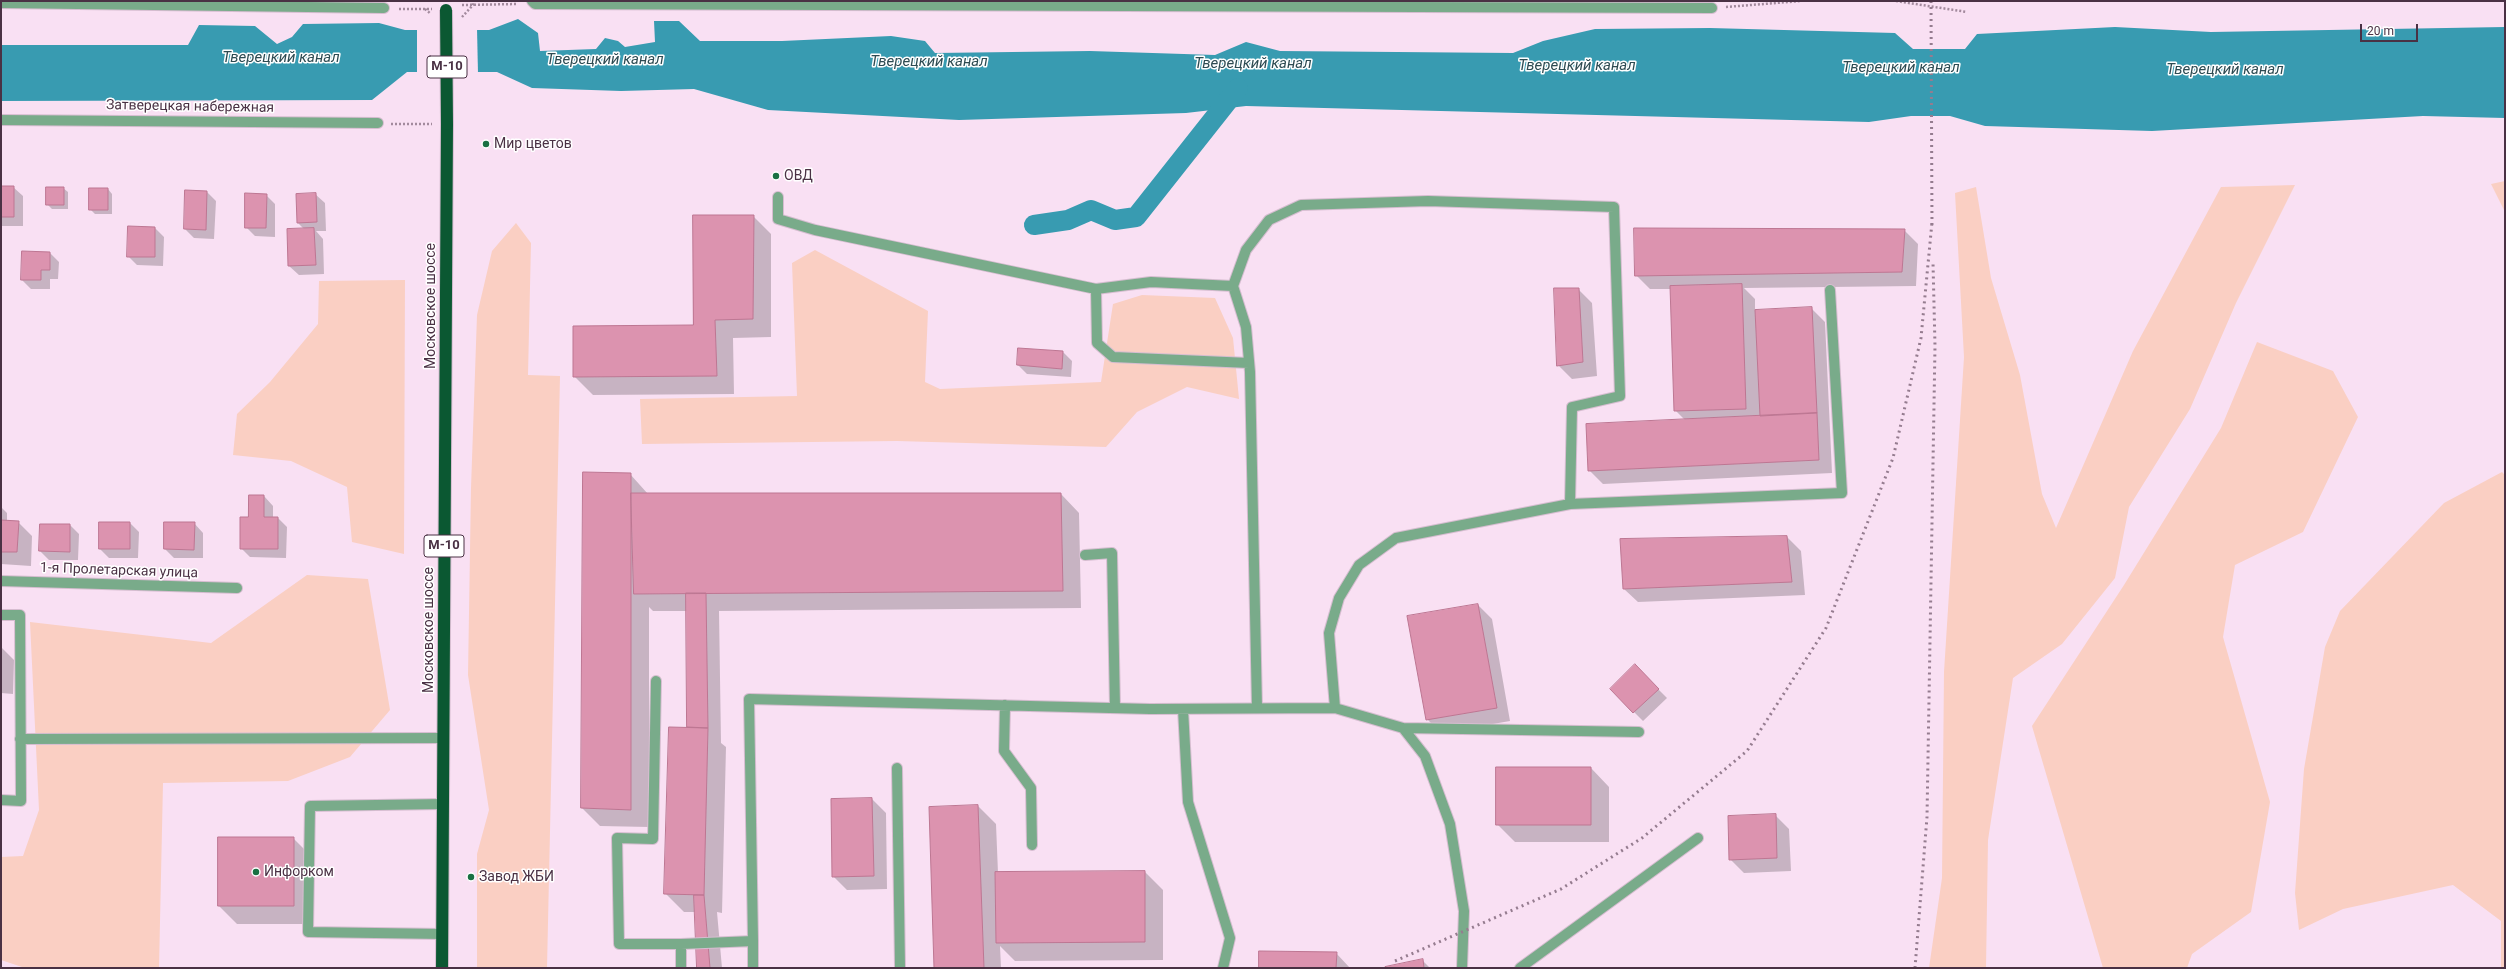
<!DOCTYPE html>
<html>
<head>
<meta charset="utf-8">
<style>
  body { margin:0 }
  #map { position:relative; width:2506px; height:969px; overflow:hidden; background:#f9e0f3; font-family:Roboto,sans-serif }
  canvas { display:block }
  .frame { position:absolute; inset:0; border:2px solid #4a3144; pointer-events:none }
  .scale { position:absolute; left:2360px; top:24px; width:58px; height:18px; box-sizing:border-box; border:2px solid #4a3144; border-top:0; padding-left:5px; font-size:12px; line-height:14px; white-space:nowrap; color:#4a3144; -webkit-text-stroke:3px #fff; paint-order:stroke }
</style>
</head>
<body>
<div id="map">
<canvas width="2506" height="969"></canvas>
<div class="frame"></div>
<div class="scale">20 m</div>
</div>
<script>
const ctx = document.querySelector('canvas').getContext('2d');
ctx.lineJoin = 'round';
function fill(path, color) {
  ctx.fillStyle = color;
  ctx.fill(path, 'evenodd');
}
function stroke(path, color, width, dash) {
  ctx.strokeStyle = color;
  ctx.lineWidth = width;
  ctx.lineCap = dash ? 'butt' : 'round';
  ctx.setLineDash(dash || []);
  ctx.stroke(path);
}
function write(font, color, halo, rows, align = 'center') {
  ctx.font = font + ' Roboto,sans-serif';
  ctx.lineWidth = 3;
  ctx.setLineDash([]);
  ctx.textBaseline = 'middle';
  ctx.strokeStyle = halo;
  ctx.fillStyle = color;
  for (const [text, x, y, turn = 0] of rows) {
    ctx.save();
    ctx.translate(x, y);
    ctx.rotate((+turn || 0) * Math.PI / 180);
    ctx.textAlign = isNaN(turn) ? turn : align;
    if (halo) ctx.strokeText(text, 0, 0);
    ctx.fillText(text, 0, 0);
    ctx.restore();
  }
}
const green = new Path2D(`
  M2505,181V212L2491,184Z
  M2295,185L2236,303L2190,409L2129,507L2115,578L2062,644L2013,678L1988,840L1986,968H1929L1942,878L1944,672L1964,357L1955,193L1976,187L1991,278L2020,375L2042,494L2056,528L2133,351L2221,187Z
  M516,223L531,243L528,375L560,376L547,968H477V854L489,810L468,675L471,488L477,315L492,251Z
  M815,250L928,311L925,382L940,389L1101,382L1113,304L1142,295L1215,298L1233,338L1239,399L1187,387L1137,412L1106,447L897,441L642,444L640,399L797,396L792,263Z
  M405,280L404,554L352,542L347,487L291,461L233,455L237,414L270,382L318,324L319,281Z
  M2257,342L2333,371L2358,417L2303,532L2235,565L2223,637L2270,802L2251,912L2192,954L2187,968H2103L2032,726L2124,585L2221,428Z
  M2502,472L2505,475V968H2501V921L2453,885L2343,909L2299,930L2295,893L2304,769L2325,647L2340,611L2444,503Z
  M307,575L368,579L390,710L350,757L288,781L163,783L159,968H25L1,960V857L23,856L39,810L30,622L211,643Z`);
const water = new Path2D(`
  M518,19L538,33L540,51L596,49L605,38L618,41L625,47L655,42L654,21H679L700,41H782L891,36L925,41L935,53L1090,51L1215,55L1246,42L1280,51L1513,53L1543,41L1595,29L1710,28L1895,33L1913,49H1965L1977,34L2115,27L2211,32L2505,27V118L2423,116L2152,131L1985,126L1950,116H1911L1869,122L1246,106L1186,113L959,120L768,110L694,89L621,91L532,88L497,72H407L372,100L1,101V45H188L199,25L255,26L277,44L292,37L303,24L379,23L405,30H489Z`);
const pier = new Path2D(`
  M417,28H477L478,74H417Z`);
const shadow = new Path2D(`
  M1,187H13L23,196V226H1Z
  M63,188L68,192V209H52L47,204Z
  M108,189L112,194V214H95L90,209Z
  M207,192L216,201L214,239L194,238L185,229Z
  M315,194L325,203L326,231H316L323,239L324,274L299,275L289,266L305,230L298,223Z
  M266,195L275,204V237L255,236L246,227Z
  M753,216L771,234V337L733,338L734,394L593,395L574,376L694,326Z
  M155,228L164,237L163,266L137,265L128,256Z
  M1904,230L1918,244L1916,286L1744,288L1755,299V311L1811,308L1825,322L1832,473L1603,484L1589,470L1685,420L1675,410L1671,289H1650L1636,275Z
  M50,253L59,262L58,279H50V289H31L22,280Z
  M1578,289L1592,303L1597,376L1572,379L1558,365Z
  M1019,349L1063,352L1072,361L1071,377L1027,374L1018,365Z
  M630,474L648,494H1061L1079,513L1081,608L719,611L721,743L726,747L722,913L717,912L722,968H698L696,912H684L665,893L690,729L687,611H653L649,607V827L600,826L582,808Z
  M264,496L273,506V518H278L287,527L286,558L250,557L241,548L249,518Z
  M1,507L7,513V521L18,522L32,536L31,566L1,564Z
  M130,523L139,532L138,558H109L100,549Z
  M194,523L203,533V558H174L165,549Z
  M70,525L79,534L78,560H49L40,551Z
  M1787,537L1801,551L1805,595L1638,602L1624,589Z
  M1478,605L1492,619L1510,721L1441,733L1427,719Z
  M1,647L14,660L13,694L1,693Z
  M1635,666L1667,698L1643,721L1611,689Z
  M1591,768L1609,787V842H1515L1497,824Z
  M872,799L886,813L887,889L847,890L833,876L832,800Z
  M978,806L996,824L998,873L1145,872L1163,890V960L1015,961L1000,946L1001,968H935Z
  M1775,815L1789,829L1791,871L1744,873L1730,859Z
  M219,838H293L311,856L312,924H237L219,906Z
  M1336,953L1350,968H1260Z
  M1422,960L1430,968H1386Z`);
const canal = new Path2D(`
  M1034,225L1068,220L1091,210L1115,220L1136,217L1238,88`);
const building = new Path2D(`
  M1,186H14V217H1Z
  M46,187H64V205H46Z
  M89,188H108V210H89Z
  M185,190L207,191L206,230L184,229Z
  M245,193L267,194L266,228H245Z
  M316,193L317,222L297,223L296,194Z
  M693,215H754L753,319L715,320L717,376L573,377V326L693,325Z
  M128,226L155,227V257H127Z
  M314,228L316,265L288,266L287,229Z
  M1634,228L1905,229L1902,272L1635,276Z
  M22,251L50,252V270H41V280H21Z
  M1742,284L1746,409L1674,411L1670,286Z
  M1554,288H1579L1583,362L1557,366Z
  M1812,307L1817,413L1760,416L1755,310Z
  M1018,348L1063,351L1062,369L1017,365Z
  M1817,413L1819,460L1588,471L1586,424Z
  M583,472L631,473V810L581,808Z
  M631,493H1061L1063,591L634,594Z
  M249,495H264V517H278V549H240V517H248Z
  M1,520L19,521L17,552H1Z
  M99,522H130V549H99Z
  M164,522H195L194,550L164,549Z
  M40,524H70V552L39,551Z
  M1787,536L1792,582L1623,589L1620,539Z
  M686,593H706L708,728L687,727Z
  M1478,604L1497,708L1426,720L1407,616Z
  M1635,664L1659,689L1633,713L1610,689Z
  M669,727L708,728L704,895L664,894Z
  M1496,767H1591V825H1496Z
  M872,798L874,876L832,877L831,799Z
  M978,805L984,968H934L929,807Z
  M1776,814L1777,858L1729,860L1728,816Z
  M218,837H294V906H218Z
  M1145,871V942L996,943L995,872Z
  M694,895H704L710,968H697Z
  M1259,951L1337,952L1336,968H1259Z
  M1423,959L1424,968H1385V967Z`);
const path = new Path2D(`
  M1896,1L1967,12
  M462,5L518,4
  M1726,7L1801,1
  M399,9H432
  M425,9L431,14
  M462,17L473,5V1
  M391,124H432`);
const minor = new Path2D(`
  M532,1L535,4L1712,8
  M1,3L384,8
  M1,120L378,123
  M778,197V219L815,230L1096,289L1097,343L1113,357L1249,363
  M1096,289L1151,282L1233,286
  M1085,555L1112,553L1115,708
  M1,581L237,588
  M1,615H20L21,801L1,800
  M656,681L653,839L617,838L619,944H681
  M1005,705L1004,751L1031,788L1032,845
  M1257,708L1250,372L1246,327L1233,286L1246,250L1269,220L1301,205L1428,201L1614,207L1620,396L1572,407L1570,504
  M1335,708L1403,728L1425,756L1450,824L1464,911L1462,968
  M1183,709L1188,802L1230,938L1223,968
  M1403,728L1639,732
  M20,739L443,738
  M897,768L900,968
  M443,934L308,932L310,806L443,804
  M753,941V968
  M681,968V944L753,941L749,699L1150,709L1335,708L1329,633L1339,598L1359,565L1396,538L1570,504L1842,493L1830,290
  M1520,968L1698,838`);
const highway = new Path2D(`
  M442,968L447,124`);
const rail = new Path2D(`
  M1931,1L1932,227
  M1395,961L1561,889L1642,838L1747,751L1826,628L1893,458L1921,338L1932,222
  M1915,968L1927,817L1935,346L1933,263`);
const highwayBridge = new Path2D(`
  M446,10L447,124`);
const markers = [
  [486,144,4,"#197042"],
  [776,176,4,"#197042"],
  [256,872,4,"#197042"],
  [471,877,4,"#197042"]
];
const shields = [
  [447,67,40],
  [444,546,40]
];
const shieldNames = [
  ["М-10",447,67],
  ["М-10",444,546]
];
const streetNames = [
  ["Затверецкая набережная",190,107,1],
  ["Московское шоссе",431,306,-90],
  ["1-я Пролетарская улица",119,571,2],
  ["Московское шоссе",429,630,-90]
];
const poiNames = [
  ["Мир цветов",494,144],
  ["ОВД",784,176],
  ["Инфорком",264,872],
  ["Завод ЖБИ",479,877]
];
const waterNames = [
  ["Тверецкий канал",281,58],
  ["Тверецкий канал",605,60],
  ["Тверецкий канал",929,62],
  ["Тверецкий канал",1253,64],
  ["Тверецкий канал",1577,66],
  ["Тверецкий канал",1901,68],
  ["Тверецкий канал",2225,70]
];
fill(green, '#facfc3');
fill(water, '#389bb1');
fill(pier, '#f9e0f3');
fill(shadow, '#0003');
stroke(canal, '#389bb1', 20);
fill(building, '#dc93af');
stroke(building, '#bd7692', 1);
stroke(minor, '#d6bdd0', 12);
stroke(highway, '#d6bdd0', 14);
stroke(path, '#a38a9d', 2.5, [2, 2]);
stroke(minor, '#79ab8a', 10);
stroke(highway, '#0b5832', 12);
stroke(rail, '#957c8f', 3, [2, 4]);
stroke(highwayBridge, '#d6bdd0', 14, []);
stroke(highwayBridge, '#0b5832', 12);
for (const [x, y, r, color] of markers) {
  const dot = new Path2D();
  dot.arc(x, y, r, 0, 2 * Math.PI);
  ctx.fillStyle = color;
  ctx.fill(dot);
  stroke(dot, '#fff', 1.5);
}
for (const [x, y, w] of shields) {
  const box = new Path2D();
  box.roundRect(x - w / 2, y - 11, w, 22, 3);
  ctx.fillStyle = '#fff';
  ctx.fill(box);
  stroke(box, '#4a3144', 1);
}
write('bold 13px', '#4a3144', null, shieldNames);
write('14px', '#4a3144', '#fff', streetNames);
write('14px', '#4a3144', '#fff', poiNames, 'left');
write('italic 15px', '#2d4b52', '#fff', waterNames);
</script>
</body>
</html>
